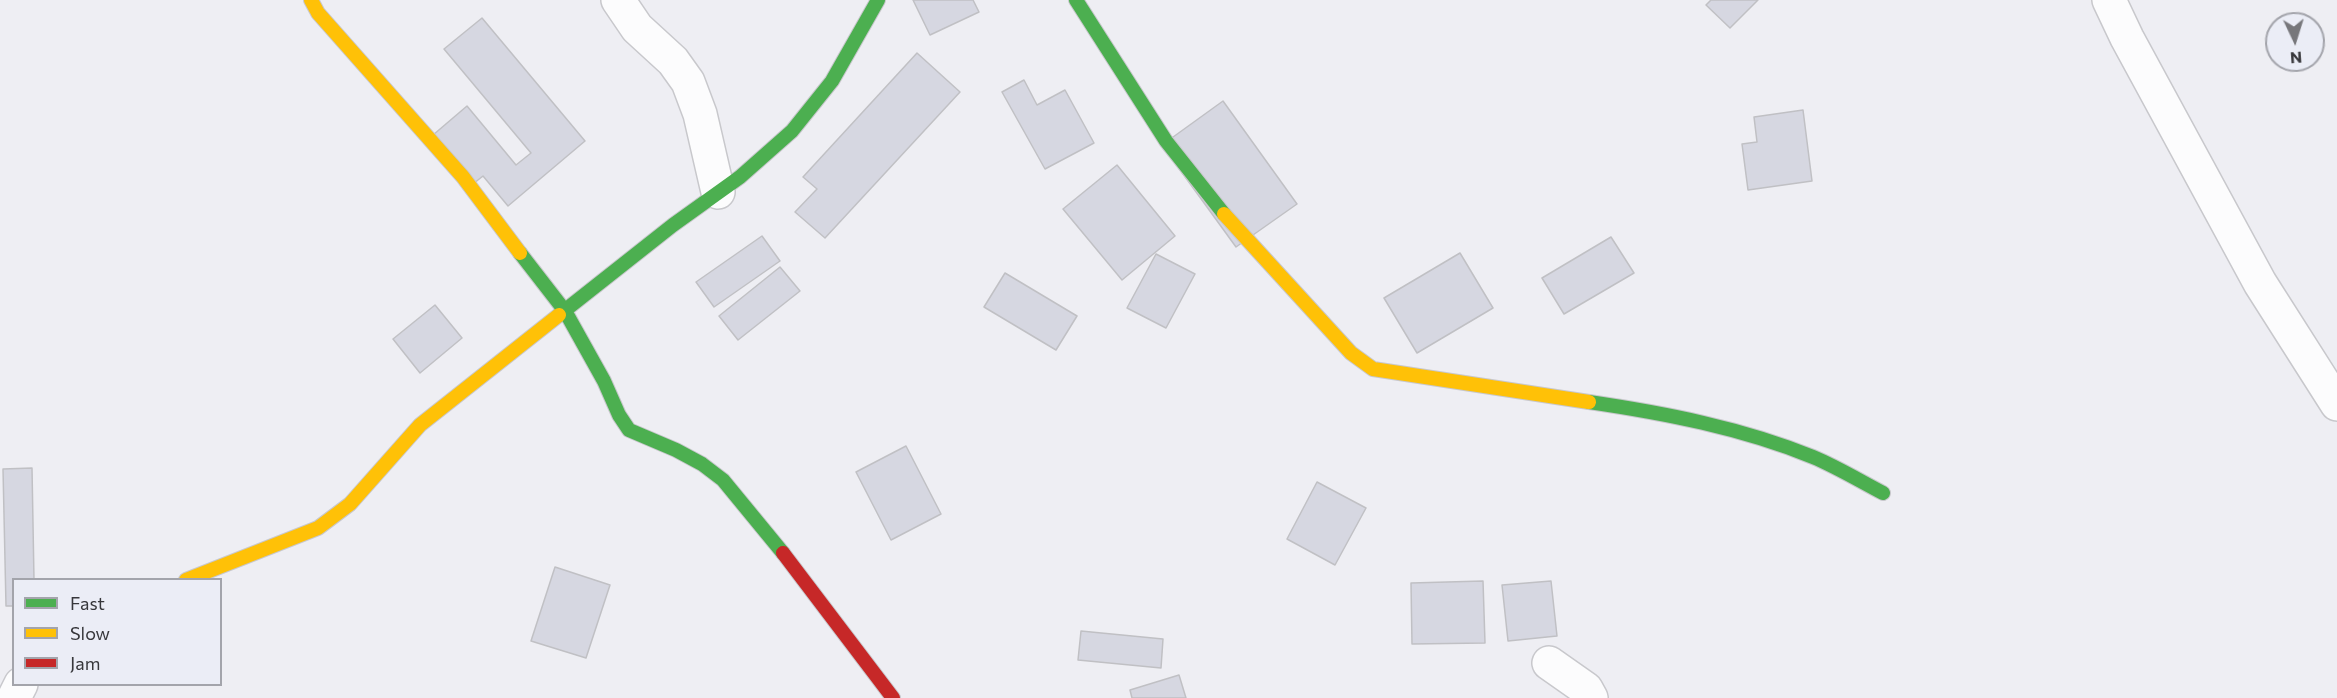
<!DOCTYPE html>
<html>
<head>
<meta charset="utf-8">
<style>
  body { margin:0 }
  #map { position:relative; width:2337px; height:698px; overflow:hidden; background:#eeeef3; font-family:Commissioner,sans-serif }
  canvas { display:block }
  .legend { position:absolute; left:12px; top:578px; width:210px; height:108px; box-sizing:border-box; background:#ebedf6; border:2px solid #a3a4ab; margin:0; padding:8px 10px; list-style:none; font-size:18px; color:#37373b }
  .legend li { display:flex; align-items:center; gap:12px; height:30px }
  .legend b { width:30px; border:2px solid #a3a4ab }
  .north { position:absolute; left:2265px; top:12px; width:60px; height:60px; box-sizing:border-box; background:#ebedf6; border:2px solid #a3a4ab; border-radius:50%; rotate:176deg; font-size:16px; font-weight:700; line-height:24px; text-align:center; color:#37373b }
  .north::after { content:''; display:block; margin:auto; width:21px; height:27px; background:#77777b; clip-path:polygon(50% 0,100% 100%,50% 72%,0 100%) }
</style>
</head>
<body>
<div id="map">
<canvas width="2337" height="698"></canvas>
<ul class="legend">
<li><b style="height:8px;background:#4caf50"></b>Fast</li>
<li><b style="height:8px;background:#ffc107"></b>Slow</li>
<li><b style="height:8px;background:#c62828"></b>Jam</li>
</ul>
<div class="north">N</div>
</div>
<script>
const ctx = document.querySelector('canvas').getContext('2d');
ctx.lineJoin = 'round';
function fill(path, color) {
  ctx.fillStyle = color;
  ctx.fill(path, 'evenodd');
}
function stroke(path, color, width, dash) {
  ctx.strokeStyle = color;
  ctx.lineWidth = width;
  ctx.lineCap = dash ? 'butt' : 'round';
  ctx.setLineDash(dash || []);
  ctx.stroke(path);
}
const building = new Path2D(`
  M913,0H973L979,12L930,35Z
  M1711,0H1758L1730,28L1706,5Z
  M482,18L585,141L508,206L483,176L473,184L433,135L467,106L516,165L531,153L444,49Z
  M917,53L960,92L825,238L795,212L817,189L803,177Z
  M1024,80L1037,105L1065,90L1094,143L1045,169L1002,92Z
  M1223,101L1297,204L1236,247L1162,145Z
  M1803,110L1812,181L1748,190L1742,144L1757,142L1754,117Z
  M1117,165L1175,236L1122,280L1063,209Z
  M762,236L780,261L714,307L696,282Z
  M1611,237L1634,273L1564,314L1542,278Z
  M1460,253L1493,308L1417,353L1384,298Z
  M1156,254L1195,274L1166,328L1127,308Z
  M780,267L800,291L738,340L719,316Z
  M1005,273L1077,316L1056,350L984,307Z
  M435,305L462,338L420,373L393,339Z
  M906,446L941,514L891,540L856,472Z
  M32,468L34,580H14V606H6L3,469Z
  M1317,482L1366,508L1335,565L1287,539Z
  M555,567L610,585L586,658L531,641Z
  M1483,581L1485,643L1412,644L1411,583Z
  M1551,581L1557,636L1508,641L1502,585Z
  M1081,631L1163,639L1161,668L1078,660Z
  M1179,675L1186,698H1132L1130,690Z`);
const street = new Path2D(`
  M618,0L637,28L673,61L688,82L700,114L718,192
  M2109,0L2127,38L2260,283L2337,404
  M1549,663L1586,689L1591,698
  M14,698L21,684`);
const fast = new Path2D(`
  M1076,0L1166,141L1224,214
  M520,253L565,311L604,381L619,415L629,430L676,450L702,464L723,480L783,553
  M559,315L673,225L740,177L792,131L832,81L878,0
  M1589,402C1664,413 1742,428 1813,457C1837,467 1860,481 1883,493`);
const slow = new Path2D(`
  M311,0L318,13L463,177L520,253
  M1224,214L1351,353L1373,369L1589,402
  M186,580L318,528L350,504L420,425L559,315`);
const jam = new Path2D(`
  M783,553L893,698`);
fill(building, '#d6d7e1');
stroke(building, '#c0c0c4', 1.5);
stroke(street, '#c8c8cc', 36);
stroke(fast, '#c8c8cc', 16);
stroke(slow, '#c8c8cc', 16);
stroke(jam, '#c8c8cc', 16);
stroke(street, '#fcfcfd', 33);
stroke(fast, '#4caf50', 14);
stroke(slow, '#ffc107', 14);
stroke(jam, '#c62828', 14);
</script>
</body>
</html>
